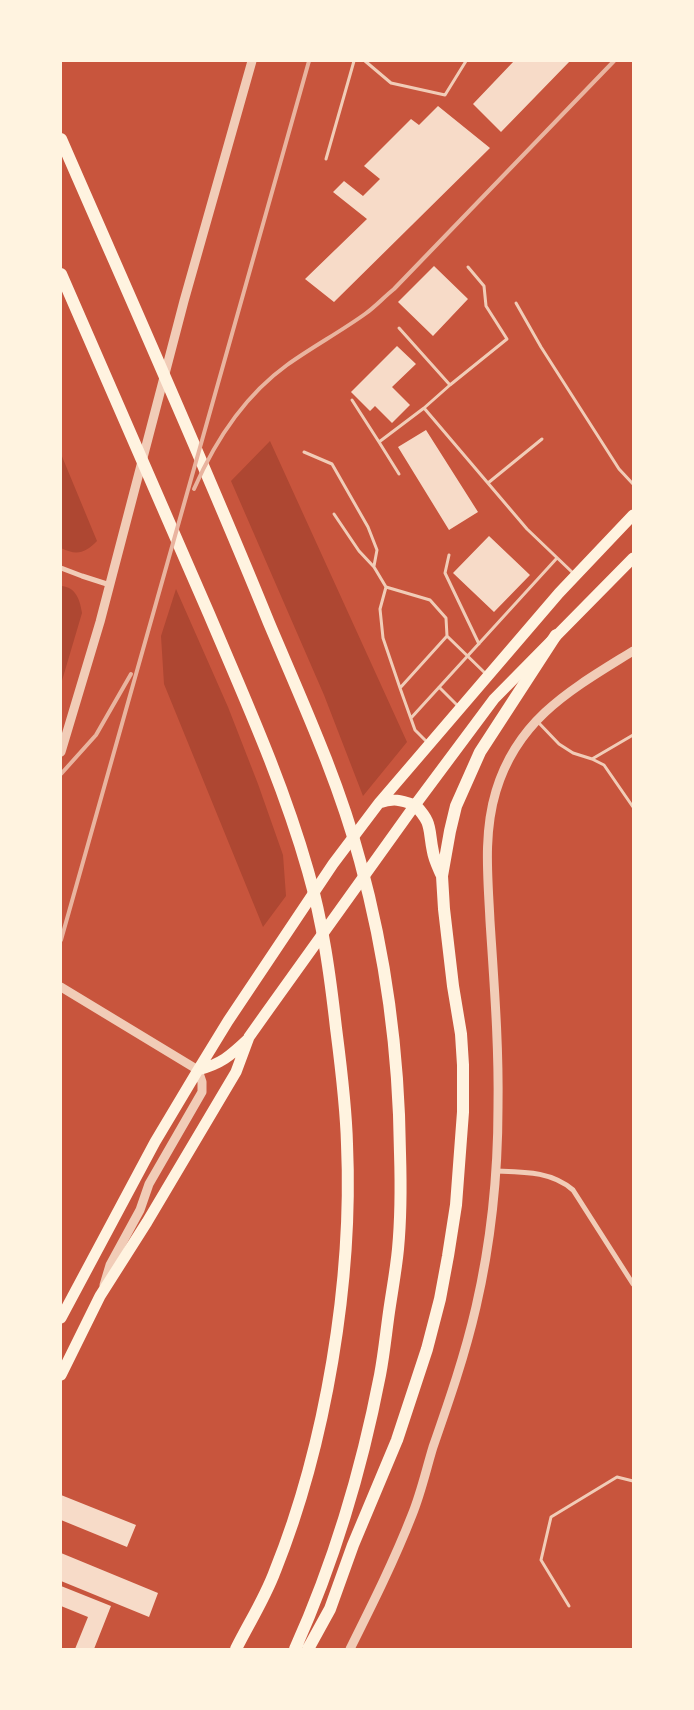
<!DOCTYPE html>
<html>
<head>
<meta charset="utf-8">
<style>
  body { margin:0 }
  #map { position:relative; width:694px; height:1710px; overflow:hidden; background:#c8553d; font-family:Inter,sans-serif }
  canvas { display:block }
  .frame { position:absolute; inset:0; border:62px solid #fff3e0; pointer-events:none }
</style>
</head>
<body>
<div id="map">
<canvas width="694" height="1710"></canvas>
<div class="frame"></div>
</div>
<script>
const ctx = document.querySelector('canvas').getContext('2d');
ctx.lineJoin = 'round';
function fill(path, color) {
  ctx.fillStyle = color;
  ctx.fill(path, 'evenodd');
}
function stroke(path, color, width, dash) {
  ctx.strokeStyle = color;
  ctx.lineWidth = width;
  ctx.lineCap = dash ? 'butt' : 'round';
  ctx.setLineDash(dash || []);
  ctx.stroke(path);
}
const green = new Path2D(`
  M270,441L407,742L363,796L324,695L231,481Z
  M61,454L97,541C85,553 77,556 61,548Z
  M61,586C76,587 80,600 82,613L61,684Z
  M176,589L228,707L258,784L283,855L286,896L263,927L164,684L161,636Z`);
const building = new Path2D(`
  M514,61H570L501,132L473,104Z
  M438,106L490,148L334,302L305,279L367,219L333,192L344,181L363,196L380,179L364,166L411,119L419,125Z
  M434,266L468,299L433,336L398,302Z
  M397,346L416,364L392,387L410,405L392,423L375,406L370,411L351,392Z
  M426,430L478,512L449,530L398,447Z
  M489,536L530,575L494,612L453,573Z
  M61,1495L136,1525L127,1547L61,1520Z
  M61,1553L158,1593L149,1617L61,1581Z
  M61,1586L111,1606L94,1649H75L88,1617L61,1606Z`);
const service = new Path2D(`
  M365,61L391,83L445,95L466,61
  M326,159L354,61
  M468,267L484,286L486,306L507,339L450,385L424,408L527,529L573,573
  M516,303L541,347L619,469L633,484
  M399,328L450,385
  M352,400L379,442L424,408
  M379,442L399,474
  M304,452L332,464L368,527L377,550L374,566
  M488,483L542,439
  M334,514L359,551L374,567L386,587L380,609L383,638L400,688
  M449,555L445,573L479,644
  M386,587L430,600L446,618L447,636
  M439,687L458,706
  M411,718L557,558
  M537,721L559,744L573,753L592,759L604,765L633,807
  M427,742L415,730L400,688L447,636L486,674
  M592,759L633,735
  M569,1606L541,1560L551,1517L617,1477L633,1481`);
const minor = new Path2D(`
  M61,568L82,576L110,585
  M495,1171C523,1172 551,1171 573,1190L633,1284`);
const tertiary = new Path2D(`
  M61,752L100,622L184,301L252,61
  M61,987L198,1070L202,1082V1092L149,1184L140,1210L110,1265L104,1285
  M350,1649C372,1605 394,1561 412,1515C421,1493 426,1470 433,1447C449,1401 465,1355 476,1307C491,1242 498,1173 498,1107C499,1045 494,983 490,921C488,878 483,834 496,791C518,718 572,689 633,651`);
const primary = new Path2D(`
  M379,803C394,798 400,800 415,805
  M198,1070C221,1064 230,1056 247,1040
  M61,1318L155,1142L198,1070L228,1021L333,864L379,803L559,593L633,515
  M61,1375L100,1296L147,1222L236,1072L249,1037L266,1013L415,805L494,699L633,558`);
const motorway = new Path2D(`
  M61,139C131,300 203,460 269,623C302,701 338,779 360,861C386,956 399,1055 400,1153C401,1185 401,1217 398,1249C396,1270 392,1291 389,1312C386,1333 384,1354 380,1375C362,1468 334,1562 295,1649
  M61,274C110,388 160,501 209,614C245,699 283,783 308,871C323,923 330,975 336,1028C341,1067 346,1105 347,1144C353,1280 326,1444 275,1571C265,1598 249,1623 236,1649
  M415,805C433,824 428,828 433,852C434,859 438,867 441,874
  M308,1649L330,1609L353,1545L397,1440L427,1349L440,1299L448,1256L456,1205L463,1112V1065L461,1034L453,986L444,909L442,876L450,831L456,806L480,752L556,635`);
const rail = new Path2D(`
  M194,489C215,441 244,396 287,365C312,347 340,332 365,314C375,307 384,297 394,289L614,61
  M61,774L96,735L131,674
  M61,940L309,61`);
fill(green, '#ae4732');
fill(building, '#f7dbc8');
stroke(service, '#f1ccb7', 3);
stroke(minor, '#f1ccb7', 5);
stroke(tertiary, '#f1ccb7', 9);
stroke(primary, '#fff3e0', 11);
stroke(motorway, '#fff3e0', 12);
stroke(rail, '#e9b49f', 4);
</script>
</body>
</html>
